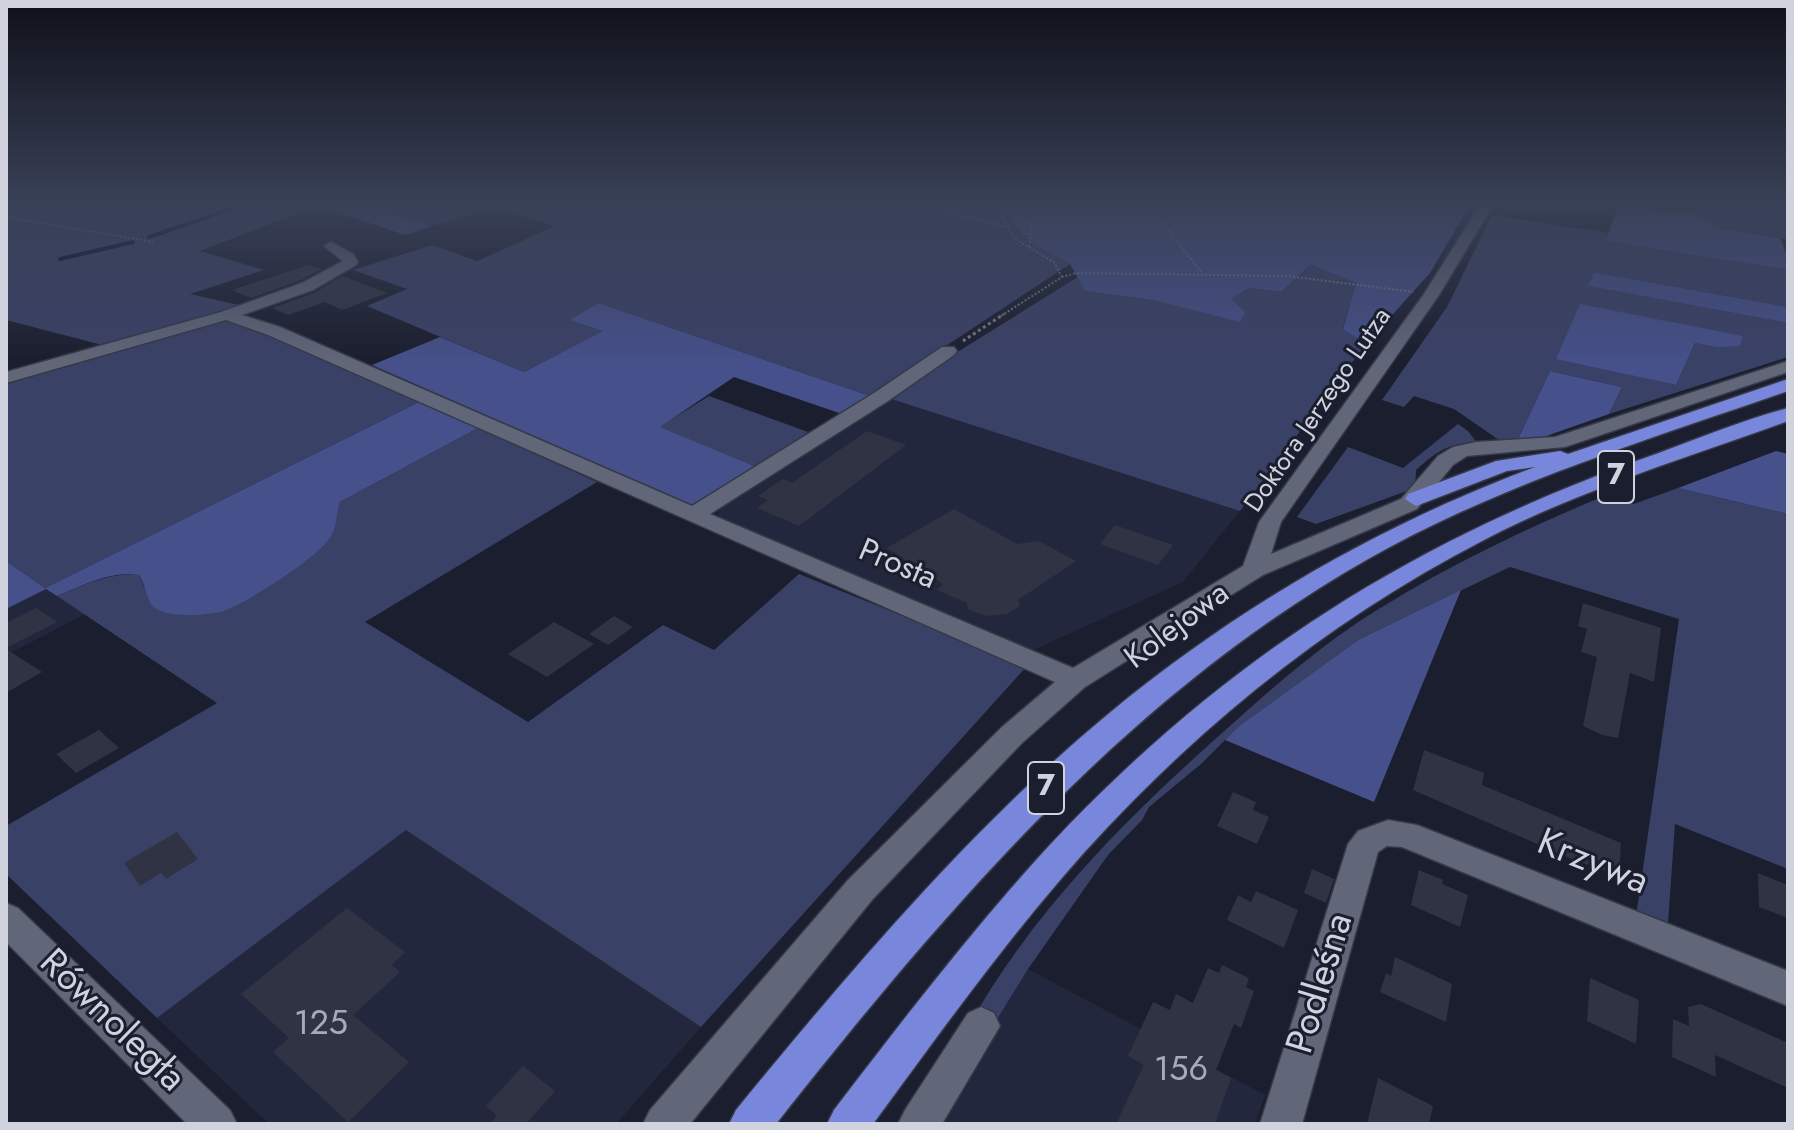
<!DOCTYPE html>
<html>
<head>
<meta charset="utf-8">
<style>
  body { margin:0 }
  #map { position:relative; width:1794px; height:1130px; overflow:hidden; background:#1b1e2e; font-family:Jost,sans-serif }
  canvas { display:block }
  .frame { position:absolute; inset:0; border:8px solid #d0d3dd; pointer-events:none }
</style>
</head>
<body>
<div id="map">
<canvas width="1794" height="1130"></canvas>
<div class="frame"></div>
</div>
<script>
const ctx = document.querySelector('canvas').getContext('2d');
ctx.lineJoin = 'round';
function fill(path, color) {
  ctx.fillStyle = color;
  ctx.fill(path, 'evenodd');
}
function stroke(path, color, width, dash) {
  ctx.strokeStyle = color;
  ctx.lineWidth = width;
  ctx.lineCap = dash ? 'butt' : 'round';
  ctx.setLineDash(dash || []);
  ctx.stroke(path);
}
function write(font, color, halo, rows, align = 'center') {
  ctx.font = font + ' Jost,sans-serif';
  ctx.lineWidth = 6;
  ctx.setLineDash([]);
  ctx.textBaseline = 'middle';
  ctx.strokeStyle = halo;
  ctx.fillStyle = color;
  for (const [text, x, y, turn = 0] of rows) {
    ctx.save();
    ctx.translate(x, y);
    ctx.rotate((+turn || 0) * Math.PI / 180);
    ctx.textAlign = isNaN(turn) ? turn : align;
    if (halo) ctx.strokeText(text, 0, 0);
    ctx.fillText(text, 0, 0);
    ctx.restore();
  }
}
const built = new Path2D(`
  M885,397L1240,511L1183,582L1031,651L719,517L718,506Z
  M46,589L86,614L6,655V609Z
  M406,830L701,1027L616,1124H269L157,1018Z
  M1028,969L1265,1095L1255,1124H933Z`);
const green = new Path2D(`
  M6,205H319L200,251L264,270L190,294L244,306L106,346L6,320Z
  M371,205H997L1031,243L1070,264L870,396L599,303L604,331L524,372L367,306L407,289L353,270L432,245L477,261L555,226L496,207L432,226Z
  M1715,205H1788V239L1722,229L1701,215L1681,213Z
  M1492,215L1609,233L1607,241L1788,270V307L1594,272L1589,286L1788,323V357L1609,414L1622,387L1550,371L1518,439L1502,442L1454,409L1414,396L1404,407L1382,400L1447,307ZM1743,336L1715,347L1695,343L1676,385L1556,358Z
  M1310,265L1356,283L1343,328L1366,344L1240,511L885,397L1078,277L1085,291L1158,301L1230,299L1249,288L1281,292Z
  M242,321L419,402L45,588L6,561V380L205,323Z
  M709,396L808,432L757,467L659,427Z
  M1458,424L1468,431L1477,443C1449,442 1436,452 1416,470L1415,488L1316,524L1297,517L1348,447L1403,468Z
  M478,428L597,482L365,622L528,722L663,625L714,650L799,574L1027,666L701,1027L406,830L157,1018L6,874V826L217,703L57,596C85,585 109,572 139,575L152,605L227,610L301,564L326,543L340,502Z
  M1678,488L1788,514V869L1675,824L1668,923L1637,910L1679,619L1510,567L1358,640L1239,726L1201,764L1149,807L1142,820L1108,855L1028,969L996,1021L978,1010C1043,900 1135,810 1230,726C1277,684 1323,643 1377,610C1451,564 1529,527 1609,494L1634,504Z`);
const forest = new Path2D(`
  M316,205H371L432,226L405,235Z
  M997,205H1470L1430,273L1366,344L1343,329L1356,283L1310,265L1281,292L1249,288L1231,299L1245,312L1240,322L1158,301L1085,291L1070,264L1031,243Z
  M1618,205L1701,215L1722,229L1780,238L1788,258V270L1606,241Z
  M1594,272L1788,307V323L1588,286Z
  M599,303L870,396L842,414L734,377L660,427L757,467L691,506L372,365L440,337L524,372L603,331L570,320Z
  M1580,304L1743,336L1740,346L1715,347L1695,343L1676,385L1556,359Z
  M1550,371L1622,387L1609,414L1535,440L1518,439Z
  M419,402L478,428L340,502C335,517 338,529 327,542C311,561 252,599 229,609C213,616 162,620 151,604C146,596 145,584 139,575C109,571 85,585 57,596L46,589L6,609V561L45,588Z
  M1776,451L1788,454V514L1678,488Z
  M1461,590L1374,802L1225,740L1239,726L1358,640Z`);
const stream = new Path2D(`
  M149,237L243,205
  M60,259L133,242`);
const building = new Path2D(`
  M308,265L322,269L301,280L251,298L232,290Z
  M342,276L387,293L342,310L325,302L288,315L272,308L314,293Z
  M867,431L906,445L799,526L757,508L768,500L758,496L783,479L792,483Z
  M954,509L1017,544L1039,541L1076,561L1018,600L1020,606L1007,614L985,616L968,609L967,603L937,590L943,584L887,548Z
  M1115,525L1173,545L1158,565L1100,544Z
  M1583,603L1661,628L1654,682L1630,673L1618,738L1602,735L1583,726L1597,657L1581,652L1587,629L1578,626Z
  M36,608L57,622L6,648V623Z
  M614,616L633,627L608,645L589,634Z
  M554,622L594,644L547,677L508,654Z
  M6,649L42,672L6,693Z
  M99,730L119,748L76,773L56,754Z
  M1424,750L1484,773L1482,785L1621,843L1619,875L1574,860L1413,790Z
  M1233,792L1256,802L1253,810L1269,817L1257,844L1217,826Z
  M177,832L198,859L166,879L161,873L140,886L124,863Z
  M1312,869L1334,879L1326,903L1304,893Z
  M1419,870L1443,880L1442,884L1468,895L1460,927L1411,905Z
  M1758,873L1788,885V918L1759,907Z
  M1256,891L1298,910L1284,948L1227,920L1238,895L1251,902Z
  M347,908L405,952L392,965L400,972L353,1015L409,1062L348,1122L273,1052L289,1038L241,994Z
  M1395,957L1452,984L1446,1022L1380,992L1386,973L1391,976Z
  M1222,965L1249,978L1246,987L1254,991L1241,1028L1234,1024L1216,1070L1231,1078L1215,1124H1116L1144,1065L1128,1056L1153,1002L1170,1010L1176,994L1193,1003L1208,968L1219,973Z
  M1590,978L1639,1000L1636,1044L1587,1021Z
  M1701,1004L1788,1043V1088L1715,1055L1716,1077L1672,1057L1673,1019L1689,1026L1688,1007Z
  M523,1066L555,1091L526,1124H490L497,1116L486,1106Z
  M1378,1078L1433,1106L1429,1124H1367Z`);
const pathFar1 = new Path2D(`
  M918,205L1007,227
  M995,205L1015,239L1054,262L1062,277
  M1019,205L1032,224L1029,247
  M1149,205L1156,214L1271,210V205
  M1271,210L1364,205
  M1156,214L1201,272
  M6,217L153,242
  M1001,316L1062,277L1076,273L1288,276L1413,292`);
const path = new Path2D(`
  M963,341L1004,314`);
const minor = new Path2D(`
  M1480,205H1493L1439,295L1281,522L1271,554L1401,499L1438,456L1453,447L1476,442L1555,437L1788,361V372L1565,447L1467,456L1453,465L1417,509L1263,575L1085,687L1022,743L872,900L690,1124H643L650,1110L848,880L1002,727L1055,682L268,335L226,320L6,383V372L221,312L302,283L343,261L324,246L331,242L353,254L358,262L356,265L313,290L242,315L280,327L692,506L874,393L942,347H954L957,351L954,355L888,401L710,514L1073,668L1243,566L1259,522L1424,294Z
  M1388,820L1417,825L1788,971V1006L1402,847L1387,846L1378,852L1302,1124H1260L1348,844L1358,831Z
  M6,903L18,908L230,1110L237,1124H187L6,942Z
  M981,1007L994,1013L1000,1026L942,1124H898L905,1110L968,1013Z`);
const highway = new Path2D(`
  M1788,379V391C1653,438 1514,480 1388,548C1136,685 952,902 776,1124H729L736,1110C872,945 1014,776 1190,651C1297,574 1412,513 1535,467L1507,471L1416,506L1405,499L1408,494L1496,461L1560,451L1568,454Z
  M1788,408V421C1686,458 1580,490 1484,540C1321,624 1180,741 1061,879C994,957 934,1041 873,1124H827L834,1110C899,1025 965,939 1037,859C1210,670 1398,547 1639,460C1688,443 1738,421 1788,408Z`);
const farStreetnames = [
  ["Doktora Jerzego Lutza",1319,411,-56]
];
const shields = [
  [1616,477,36],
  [1046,788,36]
];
const shieldNames = [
  ["7",1616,477],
  ["7",1046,788]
];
const streetNames = [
  ["Prosta",897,566,23],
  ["Kolejowa",1178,627,-37]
];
const nearNumbernames = [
  ["125",321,1026],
  ["156",1181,1072]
];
const nearStreetnames = [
  ["Krzywa",1592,864,22],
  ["Podleśna",1322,984,-73],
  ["Równoległa",111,1022,44]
];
fill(built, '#23273d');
fill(green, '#3a4167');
fill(forest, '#46508a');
stroke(stream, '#05002f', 4);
fill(building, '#303344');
stroke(minor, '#363946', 3);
stroke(highway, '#363946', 3);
stroke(pathFar1, '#757885', 2, [2, 2]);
stroke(path, '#757885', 3, [3, 3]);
fill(minor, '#616679');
fill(highway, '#7887db');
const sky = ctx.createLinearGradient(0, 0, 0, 363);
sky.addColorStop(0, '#0f1019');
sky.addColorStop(0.56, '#394157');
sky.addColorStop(1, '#39415700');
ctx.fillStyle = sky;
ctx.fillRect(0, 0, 1794, 363);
write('26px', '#d0d3dd', '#1b1e2e', farStreetnames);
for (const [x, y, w] of shields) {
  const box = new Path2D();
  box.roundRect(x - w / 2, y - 26, w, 52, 6);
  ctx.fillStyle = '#1b1e2e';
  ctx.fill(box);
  stroke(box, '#d0d3dd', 2);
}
write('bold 30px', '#d0d3dd', null, shieldNames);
write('32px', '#d0d3dd', '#1b1e2e', streetNames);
write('34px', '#a8abb7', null, nearNumbernames);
write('38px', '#d0d3dd', '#1b1e2e', nearStreetnames);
</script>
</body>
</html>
